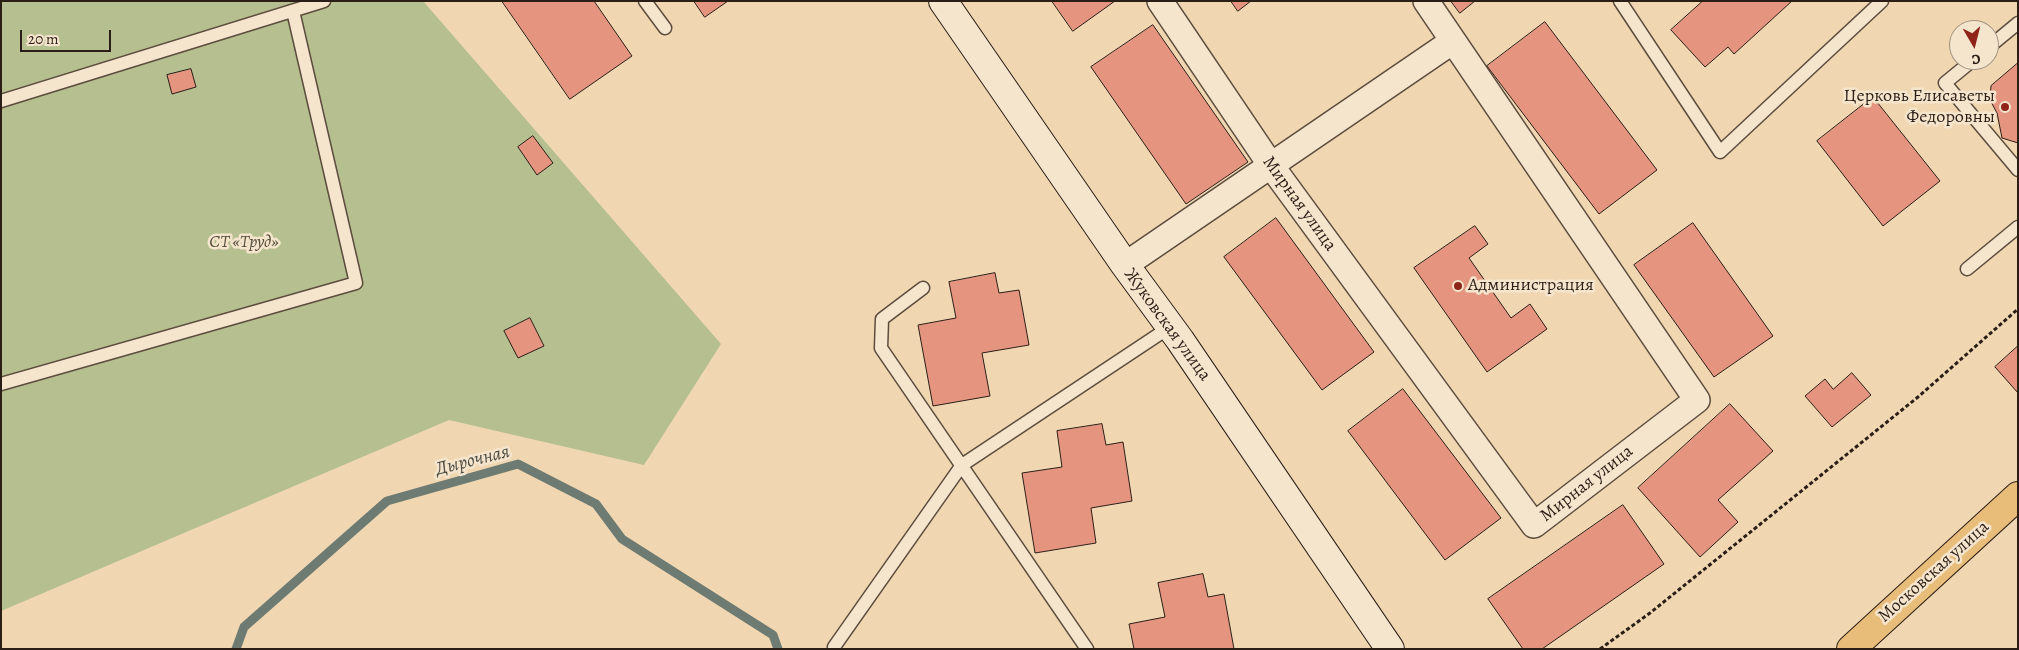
<!DOCTYPE html>
<html>
<head>
<meta charset="utf-8">
<style>
  body { margin:0 }
  #map { position:relative; width:2019px; height:650px; overflow:hidden; background:#f0d7b2; font-family:Alegreya,serif }
  canvas { display:block }
  .frame { position:absolute; inset:0; border:2px solid #2b1e16; pointer-events:none }
  .north { position:absolute; left:1949px; top:20px; width:50px; height:50px; box-sizing:border-box; background:#f5e5cd; border:1px solid #a49584; border-radius:50%; rotate:172deg; font-size:14px; font-weight:700; line-height:20px; text-align:center; color:#2b1e16 }
  .north::after { content:''; display:block; margin:auto; width:18px; height:22px; background:#8f2418; clip-path:polygon(50% 0,100% 100%,50% 72%,0 100%) }
  .scale { position:absolute; left:20px; top:30px; width:91px; height:22px; box-sizing:border-box; border:2px solid #2b1e16; border-top:0; padding-left:6px; font-size:15px; line-height:18px; white-space:nowrap; color:#2b1e16; -webkit-text-stroke:4px #f5e5cd; paint-order:stroke }
</style>
</head>
<body>
<div id="map">
<canvas width="2019" height="650"></canvas>
<div class="frame"></div>
<div class="north">С</div>
<div class="scale">20 m</div>
</div>
<script>
const ctx = document.querySelector('canvas').getContext('2d');
ctx.lineJoin = 'round';
function fill(path, color) {
  ctx.fillStyle = color;
  ctx.fill(path, 'evenodd');
}
function stroke(path, color, width, dash) {
  ctx.strokeStyle = color;
  ctx.lineWidth = width;
  ctx.lineCap = dash ? 'butt' : 'round';
  ctx.setLineDash(dash || []);
  ctx.stroke(path);
}
function write(font, color, halo, rows, align = 'center') {
  ctx.font = font + ' Alegreya,serif';
  ctx.lineWidth = 5;
  ctx.setLineDash([]);
  ctx.textBaseline = 'middle';
  ctx.strokeStyle = halo;
  ctx.fillStyle = color;
  for (const [text, x, y, turn = 0] of rows) {
    ctx.save();
    ctx.translate(x, y);
    ctx.rotate((+turn || 0) * Math.PI / 180);
    ctx.textAlign = isNaN(turn) ? turn : align;
    if (halo) ctx.strokeText(text, 0, 0);
    ctx.fillText(text, 0, 0);
    ctx.restore();
  }
}
const green = new Path2D(`
  M1,1H423L721,344L644,465L449,420L1,611Z`);
const stream = new Path2D(`
  M236,649L244,627L387,501L518,464L596,504L622,539L773,635L778,649`);
const building = new Path2D(`
  M502,1H594L632,56L570,99Z
  M694,1H728L705,17Z
  M1052,1H1115L1073,31Z
  M1231,1H1251L1238,11Z
  M1451,1H1475L1460,13Z
  M1703,1H1792L1734,54L1728,47L1705,67L1671,30Z
  M1545,22L1657,170L1599,214L1487,66Z
  M1153,25L1248,162L1186,204L1091,67Z
  M2018,63V143L2002,138L1997,113L1990,100L1991,86Z
  M191,69L196,87L172,94L167,75Z
  M1873,97L1940,181L1883,226L1817,141Z
  M533,136L553,163L537,175L518,147Z
  M1276,218L1374,352L1322,390L1224,257Z
  M1693,223L1773,336L1714,377L1634,265Z
  M1475,226L1488,244L1469,258L1511,318L1530,304L1547,329L1487,372L1414,268Z
  M995,273L999,293L1019,290L1029,345L982,353L990,396L933,406L918,325L956,318L949,282Z
  M530,318L544,346L518,358L504,331Z
  M2018,346V393L1995,367Z
  M1852,373L1871,395L1832,427L1805,396L1825,379L1833,389Z
  M1403,389L1501,518L1445,560L1348,431Z
  M1730,404L1773,451L1718,500L1738,522L1700,557L1638,488Z
  M1102,424L1106,445L1123,442L1132,501L1091,508L1096,543L1035,553L1022,473L1062,467L1057,431Z
  M1623,505L1664,564L1542,649H1523L1488,599Z
  M1203,574L1208,597L1224,594L1234,649H1134L1129,624L1165,617L1158,583Z`);
const path = new Path2D(`
  M1600,649L1650,613L1918,397L2018,309`);
const service = new Path2D(`
  M645,1L665,28
  M1620,1L1720,152L1882,1
  M1989,47L2018,23
  M1973,60L1945,83L2018,170
  M1,101L324,1
  M1967,269L2018,227
  M923,288L882,319L881,348L1087,649
  M1,384L356,283L293,11
  M834,647L962,465L1170,327`);
const minor = new Path2D(`
  M1160,1L1272,167L1534,525L1697,400L1426,1
  M1125,265L1453,41`);
const secondary = new Path2D(`
  M943,1L1125,265L1180,340L1390,649`);
const trunk = new Path2D(`
  M1851,649L2018,496`);
const markers = [
  [2005,107,5,"#8f2418"],
  [1458,286,5,"#8f2418"]
];
const poiNames = [
  ["Церковь Елисаветы",1995,97],
  ["Федоровны",1995,118],
  ["Администрация",1468,286,"left"]
];
const streetNames = [
  ["Мирная улица",1299,204,54],
  ["Жуковская улица",1167,325,54],
  ["Мирная улица",1587,484,-38],
  ["Московская улица",1934,572,-42]
];
const parkNames = [
  ["СТ «Труд»",244,243]
];
const waterNames = [
  ["Дырочная",473,461,-14]
];
fill(green, '#b5bf8f');
stroke(stream, '#6e7b72', 9);
fill(building, '#e5957f');
stroke(building, '#2b1e16', 1);
stroke(service, '#5c4c3d', 15);
stroke(minor, '#5c4c3d', 28);
stroke(secondary, '#2b1e16', 30);
stroke(trunk, '#2b1e16', 30);
stroke(path, '#2b1e16', 3, [4, 2.5]);
stroke(service, '#f5e5cd', 12);
stroke(minor, '#f5e5cd', 25);
stroke(secondary, '#f5e5cd', 28);
stroke(trunk, '#e8bc79', 28);
for (const [x, y, r, color] of markers) {
  const dot = new Path2D();
  dot.arc(x, y, r, 0, 2 * Math.PI);
  ctx.fillStyle = color;
  ctx.fill(dot);
  stroke(dot, '#f5e5cd', 2);
}
write('18px', '#2b1e16', '#f5e5cd', poiNames, 'right');
write('18px', '#2b1e16', '#f5e5cd', streetNames);
write('italic 18px', '#544e3a', '#f5e5cd', parkNames);
write('italic 19px', '#4c4c44', '#f5e5cd', waterNames);
</script>
</body>
</html>
